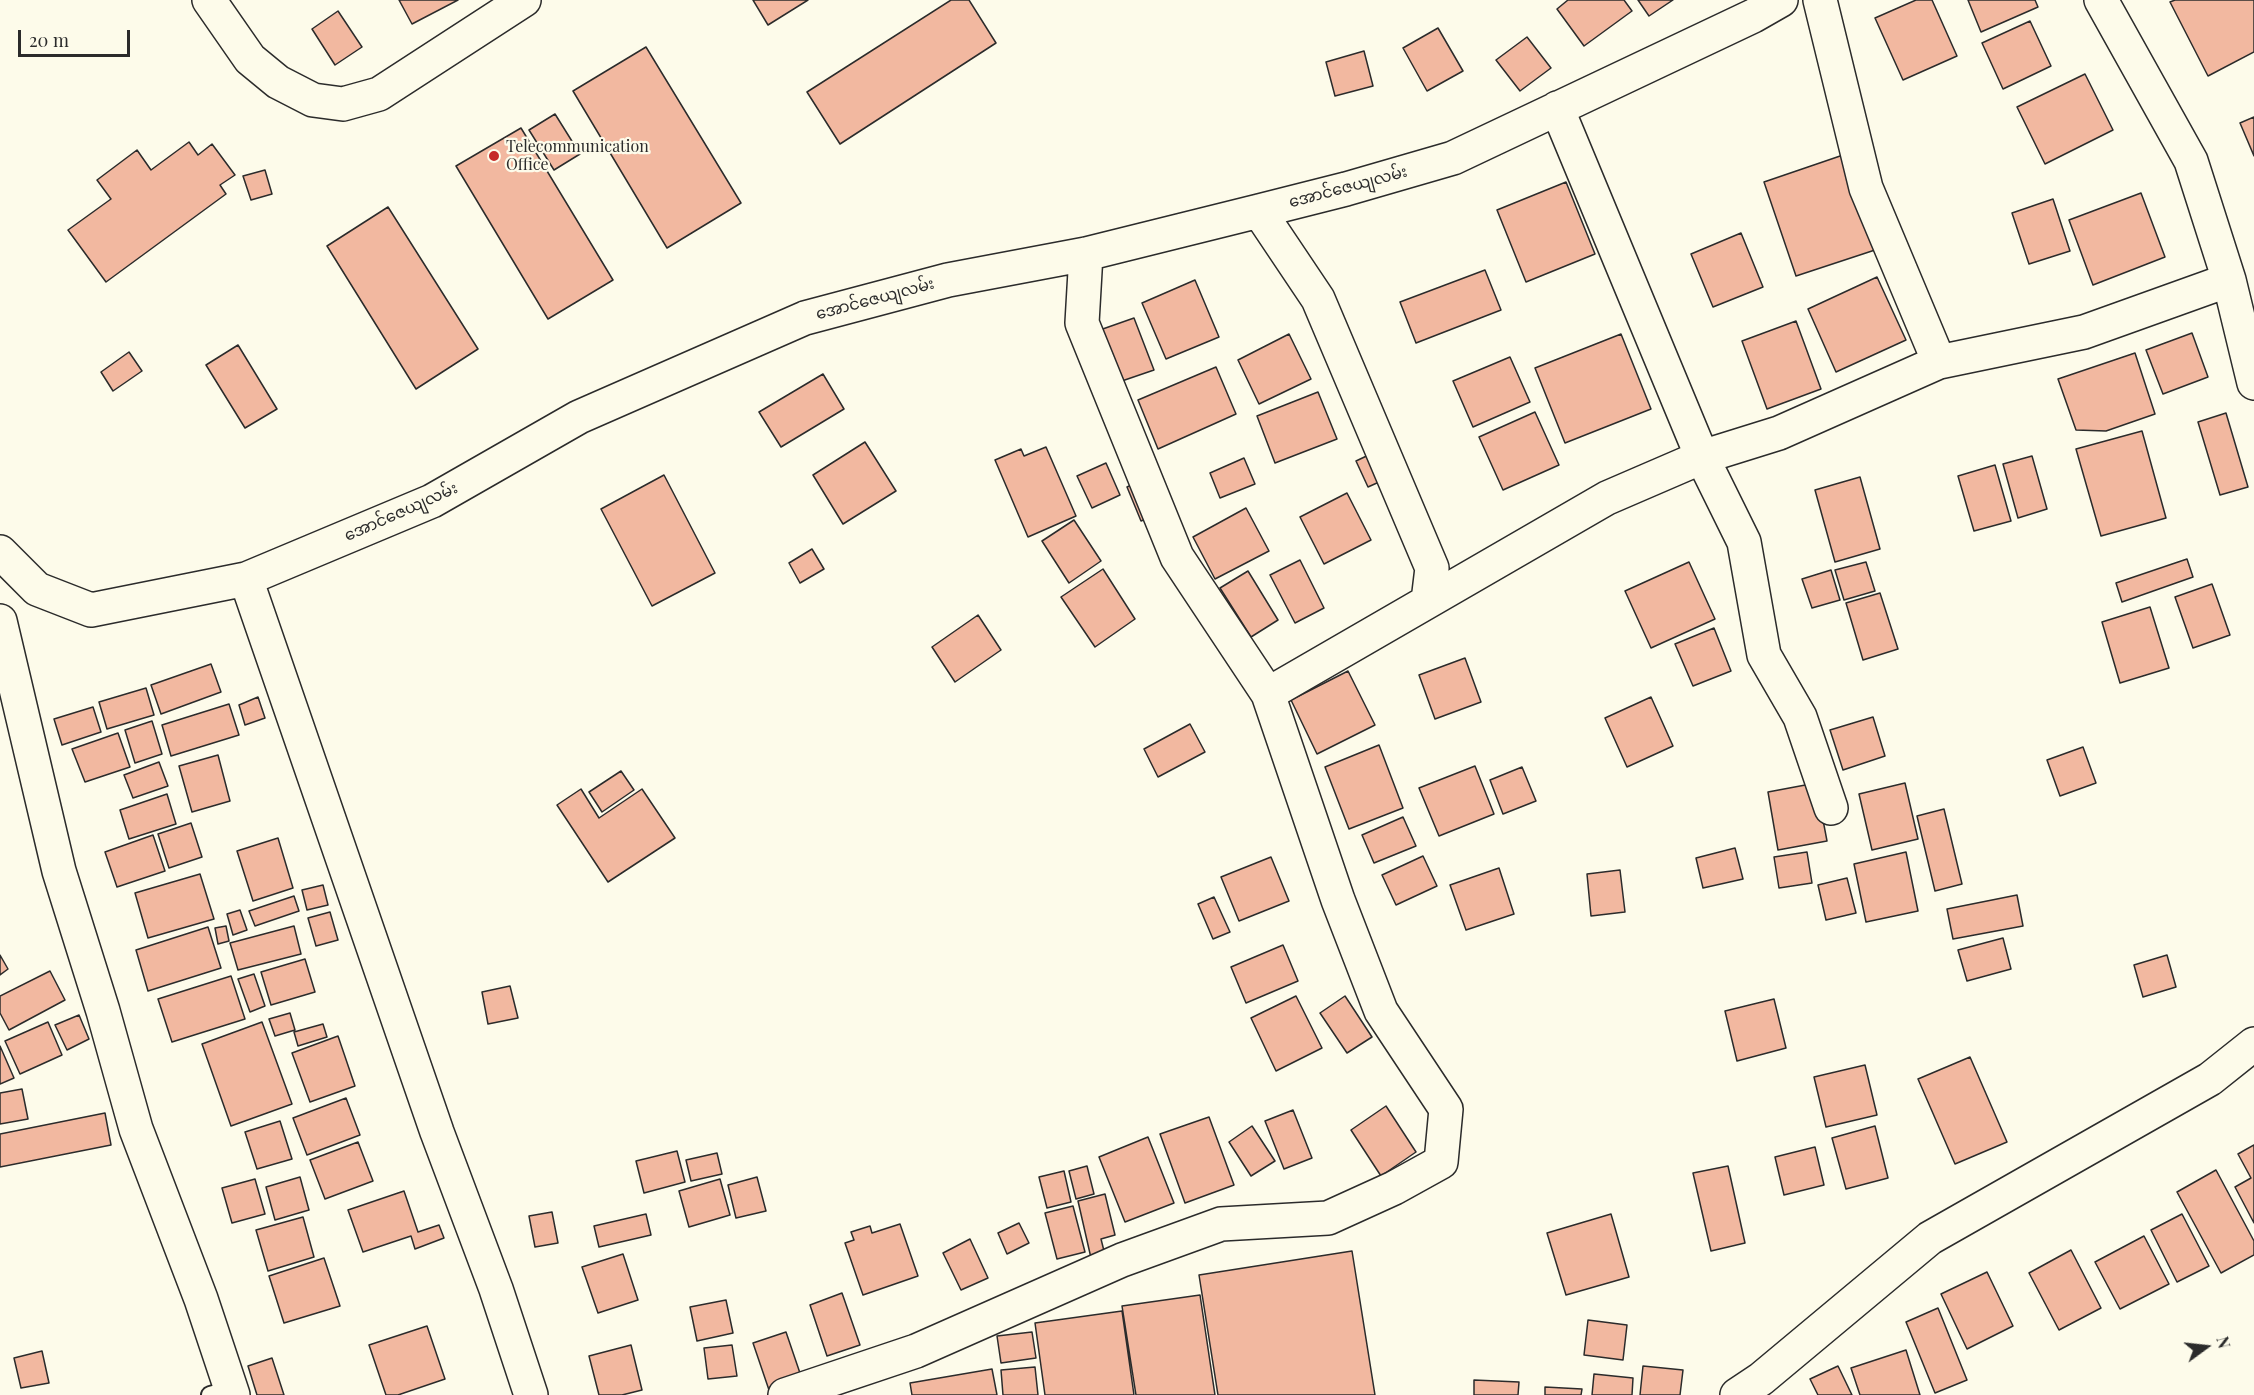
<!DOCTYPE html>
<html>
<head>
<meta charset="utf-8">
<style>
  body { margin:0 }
  #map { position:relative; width:2254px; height:1395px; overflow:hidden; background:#fdfbea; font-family:"Playfair Display",serif }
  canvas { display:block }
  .north { position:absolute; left:2176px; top:1317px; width:60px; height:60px; -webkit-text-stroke:4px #fdfbea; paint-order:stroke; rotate:75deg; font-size:16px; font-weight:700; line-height:24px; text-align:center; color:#2b2b2b }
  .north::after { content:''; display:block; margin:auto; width:21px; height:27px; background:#2b2b2b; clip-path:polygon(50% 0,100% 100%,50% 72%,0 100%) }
  .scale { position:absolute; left:18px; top:30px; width:112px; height:27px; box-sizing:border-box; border:3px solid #2b2b2b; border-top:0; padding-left:8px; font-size:18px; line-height:21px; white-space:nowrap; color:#2b2b2b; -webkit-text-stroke:4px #fdfbea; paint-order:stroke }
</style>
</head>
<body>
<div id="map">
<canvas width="2254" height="1395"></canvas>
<div class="north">N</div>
<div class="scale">20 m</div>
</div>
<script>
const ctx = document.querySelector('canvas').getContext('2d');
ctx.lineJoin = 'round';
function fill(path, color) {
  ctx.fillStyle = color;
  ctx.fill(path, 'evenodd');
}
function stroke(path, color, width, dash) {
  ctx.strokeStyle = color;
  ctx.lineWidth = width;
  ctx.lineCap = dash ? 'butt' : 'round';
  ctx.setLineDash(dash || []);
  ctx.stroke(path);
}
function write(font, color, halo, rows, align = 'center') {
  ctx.font = font + ' "Playfair Display","Noto Sans Myanmar",serif';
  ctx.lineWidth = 4.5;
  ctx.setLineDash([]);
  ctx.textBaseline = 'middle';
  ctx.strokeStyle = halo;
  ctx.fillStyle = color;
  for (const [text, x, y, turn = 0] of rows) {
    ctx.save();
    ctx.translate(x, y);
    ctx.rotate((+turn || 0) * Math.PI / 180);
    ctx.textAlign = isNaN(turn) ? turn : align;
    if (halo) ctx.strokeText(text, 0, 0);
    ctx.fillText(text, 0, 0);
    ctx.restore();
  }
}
const building = new Path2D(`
  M399,0H458L412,24Z
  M753,0H808L768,25Z
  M951,0H969L996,43L840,144L807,92Z
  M1568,0H1624L1632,11L1584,46L1557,9Z
  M1638,0H1673L1649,16Z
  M1916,0H1932L1957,56L1903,80L1875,18Z
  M1968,0H2035L2038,7L1981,32Z
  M2175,0H2254V52L2208,76L2170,2Z
  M338,11L362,47L335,65L312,29Z
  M2030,21L2051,66L2003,89L1982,43Z
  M1438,28L1463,71L1427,91L1403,48Z
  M1527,37L1551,68L1520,91L1496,60Z
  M646,47L741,203L667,248L573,91Z
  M1364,51L1373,86L1335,96L1326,62Z
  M2085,74L2113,130L2045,164L2017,107Z
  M555,114L580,154L554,170L529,130Z
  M2254,117V156L2240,123Z
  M521,128L613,280L548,319L456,166Z
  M189,142L198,155L212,144L235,175L220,185L226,194L106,282L68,230L111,199L97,180L137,150L151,170Z
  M1846,154L1878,249L1796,276L1764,182Z
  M265,170L272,194L251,200L243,176Z
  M1566,182L1595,254L1526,282L1497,210Z
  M2141,193L2165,257L2093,285L2069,220Z
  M2053,199L2070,251L2029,264L2012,213Z
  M388,207L478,349L416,389L327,246Z
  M1741,233L1763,287L1713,307L1691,254Z
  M1485,270L1501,310L1416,343L1400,302Z
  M1877,277L1906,340L1836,372L1808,309Z
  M1195,280L1219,337L1166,359L1142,303Z
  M1134,318L1154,370L1116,383L1097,331Z
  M1796,321L1821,389L1767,409L1742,341Z
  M2192,333L2208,377L2163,394L2146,350Z
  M1289,334L1311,379L1259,404L1238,360Z
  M1621,334L1651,409L1565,443L1535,368Z
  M238,345L277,409L245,428L206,365Z
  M129,352L142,371L113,391L101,372Z
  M2135,353L2155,414L2106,431L2076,430L2058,379Z
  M1510,357L1530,402L1473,427L1453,381Z
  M1216,367L1236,414L1158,449L1138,400Z
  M823,374L844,409L781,447L759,412Z
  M1318,392L1337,439L1275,463L1257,416Z
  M1535,412L1559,465L1503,490L1479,437Z
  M2226,413L2248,487L2220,495L2198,422Z
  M2142,431L2166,518L2101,536L2076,449Z
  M865,442L896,491L843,524L813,475Z
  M1046,447L1076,516L1028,537L995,460L1021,449L1024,456Z
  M1375,452L1388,478L1368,487L1356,461Z
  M2032,456L2047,509L2018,518L2003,464Z
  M1244,458L1255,484L1220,498L1210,473Z
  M1106,463L1120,495L1092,508L1077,476Z
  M1995,465L2011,521L1974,531L1958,476Z
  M664,475L715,573L652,606L601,509Z
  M1860,477L1880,549L1835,562L1815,490Z
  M1138,482L1153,516L1141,521L1127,487Z
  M1347,493L1371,540L1324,564L1300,517Z
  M1246,508L1269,551L1215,579L1193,537Z
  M1074,520L1101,561L1069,583L1042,541Z
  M812,549L824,569L800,583L789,563Z
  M2187,559L2193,577L2122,602L2116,583Z
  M1300,560L1324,608L1295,623L1270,575Z
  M1689,562L1715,619L1651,648L1625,591Z
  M1866,562L1875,591L1844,600L1835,570Z
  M1103,569L1135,619L1095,647L1061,597Z
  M1831,570L1840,600L1812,608L1802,579Z
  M1248,571L1278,620L1251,637L1220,588Z
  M2212,584L2230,635L2193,648L2175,597Z
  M1880,593L1898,649L1863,660L1846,603Z
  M2150,607L2169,668L2120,683L2102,622Z
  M978,615L1001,650L955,682L932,647Z
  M1714,628L1731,671L1693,686L1675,644Z
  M1465,658L1481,702L1435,719L1419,675Z
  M211,664L221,692L161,714L151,685Z
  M1348,671L1375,725L1317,754L1291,700Z
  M146,688L154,715L107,729L99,702Z
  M258,697L265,718L245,725L239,705Z
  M1651,697L1673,746L1627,767L1605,718Z
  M229,704L239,735L171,756L162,725Z
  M93,707L101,732L62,745L54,719Z
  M1873,717L1885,756L1843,770L1830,730Z
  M152,721L162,754L135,763L125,730Z
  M1190,724L1205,752L1158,777L1144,749Z
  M118,733L130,767L85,782L72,749Z
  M1379,745L1403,808L1349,829L1325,767Z
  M2083,747L2096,783L2060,796L2047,760Z
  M218,755L230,801L192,812L179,766Z
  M159,762L168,786L133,798L124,775Z
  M1475,766L1494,814L1439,836L1419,788Z
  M1522,767L1536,801L1503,814L1490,780Z
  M621,771L634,790L602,812L589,792Z
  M1816,783L1827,841L1778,850L1768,792Z
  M1905,783L1918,839L1872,850L1859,794Z
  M581,789L599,818L642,789L675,838L608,882L557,805Z
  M167,794L176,824L129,839L120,810Z
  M1944,809L1962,884L1935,891L1917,816Z
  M1403,817L1416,846L1374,863L1362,835Z
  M191,823L202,857L169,868L158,834Z
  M153,835L165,871L117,887L105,852Z
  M278,838L293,888L253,901L237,851Z
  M1735,848L1743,879L1703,888L1696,858Z
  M1807,852L1812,883L1779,888L1774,857Z
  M1906,852L1918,911L1866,922L1854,864Z
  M1423,856L1437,886L1396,905L1382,875Z
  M1271,857L1289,901L1239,921L1221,877Z
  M1499,868L1514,914L1466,930L1450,885Z
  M1620,870L1625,912L1591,916L1587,874Z
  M200,874L214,919L148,938L135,893Z
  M1847,878L1856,913L1826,920L1818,885Z
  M323,885L328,905L307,910L302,890Z
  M2017,895L2023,926L1953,939L1947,909Z
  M294,896L299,911L255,926L249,911Z
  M1214,897L1230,932L1213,939L1198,904Z
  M240,910L247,930L233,935L227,914Z
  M330,912L338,940L316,946L308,918Z
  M226,926L229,941L218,944L215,928Z
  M294,926L301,954L238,970L230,943Z
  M208,927L221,968L148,991L136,950Z
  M2003,938L2011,969L1967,981L1958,950Z
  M1283,945L1298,981L1246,1003L1231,967Z
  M0,955L8,969L0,975Z
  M2167,955L2176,987L2143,997L2134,965Z
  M305,959L315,992L271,1005L261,972Z
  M50,971L65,1000L9,1030L0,1013V996Z
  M254,974L265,1006L250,1012L238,979Z
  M231,976L245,1019L172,1042L158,999Z
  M510,986L518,1018L488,1024L482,992Z
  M1296,996L1322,1048L1276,1071L1251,1018Z
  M1345,996L1372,1037L1347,1053L1320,1013Z
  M1774,999L1786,1048L1737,1061L1725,1011Z
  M290,1013L295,1030L275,1036L269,1019Z
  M79,1015L89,1039L67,1050L55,1025Z
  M48,1022L62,1055L20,1074L5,1041Z
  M262,1022L292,1104L231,1126L202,1044Z
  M323,1024L327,1037L298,1046L294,1032Z
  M338,1036L355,1086L310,1102L292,1053Z
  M0,1046L14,1078L0,1084Z
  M1970,1057L2007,1142L1955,1164L1918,1079Z
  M1865,1065L1877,1115L1826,1127L1814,1077Z
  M22,1089L28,1119L0,1124V1093Z
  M346,1098L360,1135L307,1155L293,1118Z
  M1386,1106L1416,1152L1381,1176L1351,1130Z
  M1293,1110L1312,1158L1284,1169L1265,1121Z
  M105,1113L111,1145L0,1167V1134Z
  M1209,1117L1234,1185L1185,1203L1160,1134Z
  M280,1121L292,1159L257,1169L245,1132Z
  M1252,1126L1275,1161L1251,1176L1229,1142Z
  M1875,1126L1888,1178L1846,1189L1832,1138Z
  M1148,1137L1174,1203L1125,1222L1099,1157Z
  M358,1142L373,1181L325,1199L310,1160Z
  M2254,1145V1223L2235,1187L2251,1178L2238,1154Z
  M1815,1147L1824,1185L1784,1195L1775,1157Z
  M677,1151L685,1182L644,1193L636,1161Z
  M717,1153L722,1174L691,1181L686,1160Z
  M1087,1166L1094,1194L1076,1199L1069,1171Z
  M1728,1166L1745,1243L1711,1251L1693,1173Z
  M2216,1170L2254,1241V1255L2221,1273L2177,1192Z
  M1064,1171L1071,1202L1047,1208L1039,1177Z
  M300,1177L309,1210L275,1220L266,1187Z
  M757,1177L766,1211L736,1218L728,1185Z
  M255,1179L265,1214L232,1223L222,1188Z
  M720,1179L730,1215L689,1227L679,1191Z
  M404,1191L418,1232L439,1225L444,1238L415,1249L411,1236L363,1252L348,1210Z
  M1105,1194L1115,1235L1101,1239L1105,1255L1091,1258L1078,1201Z
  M1073,1206L1085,1252L1057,1259L1045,1213Z
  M552,1212L558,1243L535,1247L529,1216Z
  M646,1214L651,1235L599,1247L594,1226Z
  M1611,1214L1629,1277L1566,1295L1547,1233Z
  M2182,1214L2209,1266L2177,1282L2151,1230Z
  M303,1217L314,1257L268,1271L256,1230Z
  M1019,1223L1029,1243L1007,1254L998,1233Z
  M900,1224L918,1276L863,1295L845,1243L854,1240L851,1232L870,1226L872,1233Z
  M2144,1236L2169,1284L2120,1309L2095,1262Z
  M970,1239L988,1278L961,1290L943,1253Z
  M2071,1250L2101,1308L2059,1330L2029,1273Z
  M1352,1251L1375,1395H1218L1199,1275Z
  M623,1254L638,1300L598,1313L582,1267Z
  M324,1258L340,1306L284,1323L269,1276Z
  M1987,1272L2013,1326L1967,1349L1941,1294Z
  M842,1293L860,1345L827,1356L810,1305Z
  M1200,1295L1215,1395H1136L1122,1306Z
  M726,1300L733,1333L697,1341L690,1307Z
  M1938,1308L1967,1380L1935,1393L1906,1322Z
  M1122,1311L1134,1395H1045L1035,1323Z
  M1588,1320L1627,1325L1623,1360L1584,1355Z
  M427,1326L445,1379L398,1395H386L369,1345Z
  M786,1332L802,1379L769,1390L753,1343Z
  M1032,1332L1036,1358L1001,1363L997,1336Z
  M631,1345L642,1390L622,1395H599L589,1356Z
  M732,1345L737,1376L708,1379L704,1348Z
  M1906,1350L1920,1395H1860L1851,1368Z
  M42,1351L49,1383L21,1388L14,1358Z
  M272,1358L284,1395H257L248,1366Z
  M1643,1366L1683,1370L1680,1395H1640Z
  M1838,1366L1852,1395H1818L1810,1379Z
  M1035,1367L1038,1395H1003L1001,1370Z
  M992,1369L997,1395H912L910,1383Z
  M1594,1374L1633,1378L1632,1395H1592Z
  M1474,1380L1519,1382L1518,1395H1474Z
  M1545,1387L1582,1389L1581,1395H1545Z`);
const service = new Path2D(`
  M210,1395L231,1389`);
const minor = new Path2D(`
  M209,0L250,59L278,82L313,100L343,104L379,94L524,0
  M1820,0L1866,188L1939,362
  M2101,0L2191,161L2229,280L2254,383
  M1557,108L1702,457L1744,542L1764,655L1800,717L1831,808
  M1259,211L1318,299L1432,568L1428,601
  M0,552L37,589L91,610L246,579L432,501L579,417L805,318L948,280L1086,254L1259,211L1346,189L1453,158L1753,16L1781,0
  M246,579L437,1132L496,1289L531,1395
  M0,621L59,871L103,1011L136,1129L201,1299L233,1395
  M1268,694L1607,498L1702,457L1779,433L1939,362L2084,332L2229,280
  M785,1395L916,1351L1122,1260L1221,1224L1328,1218L1394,1188L1441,1162L1446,1109L1381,1011L1338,900L1268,694L1177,557L1082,323L1086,254`);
const tertiary = new Path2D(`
  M1737,1395L1761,1379L1930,1238L2210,1079L2254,1044`);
const markers = [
  [494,156,6,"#c62828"]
];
const poiNames = [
  ["Telecommunication",506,147],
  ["Office",506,165]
];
const streetNames = [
  ["အောင်ဇေယျလမ်း",1348,187,-15],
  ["အောင်ဇေယျလမ်း",875,299,-15],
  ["အောင်ဇေယျလမ်း",401,512,-24]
];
fill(building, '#f2b8a0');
stroke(building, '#2b2b2b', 1.5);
stroke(service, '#2b2b2b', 20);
stroke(minor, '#2b2b2b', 36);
stroke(tertiary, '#2b2b2b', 36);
stroke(service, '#fdfbea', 16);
stroke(minor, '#fdfbea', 33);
stroke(tertiary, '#fdfbea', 33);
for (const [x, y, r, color] of markers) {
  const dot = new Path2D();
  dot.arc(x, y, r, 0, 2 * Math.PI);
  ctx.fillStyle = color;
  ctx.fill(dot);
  stroke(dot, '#fdfbea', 2);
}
write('16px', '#2b2b2b', '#fdfbea', poiNames, 'left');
write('16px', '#2b2b2b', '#fdfbea', streetNames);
</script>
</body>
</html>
